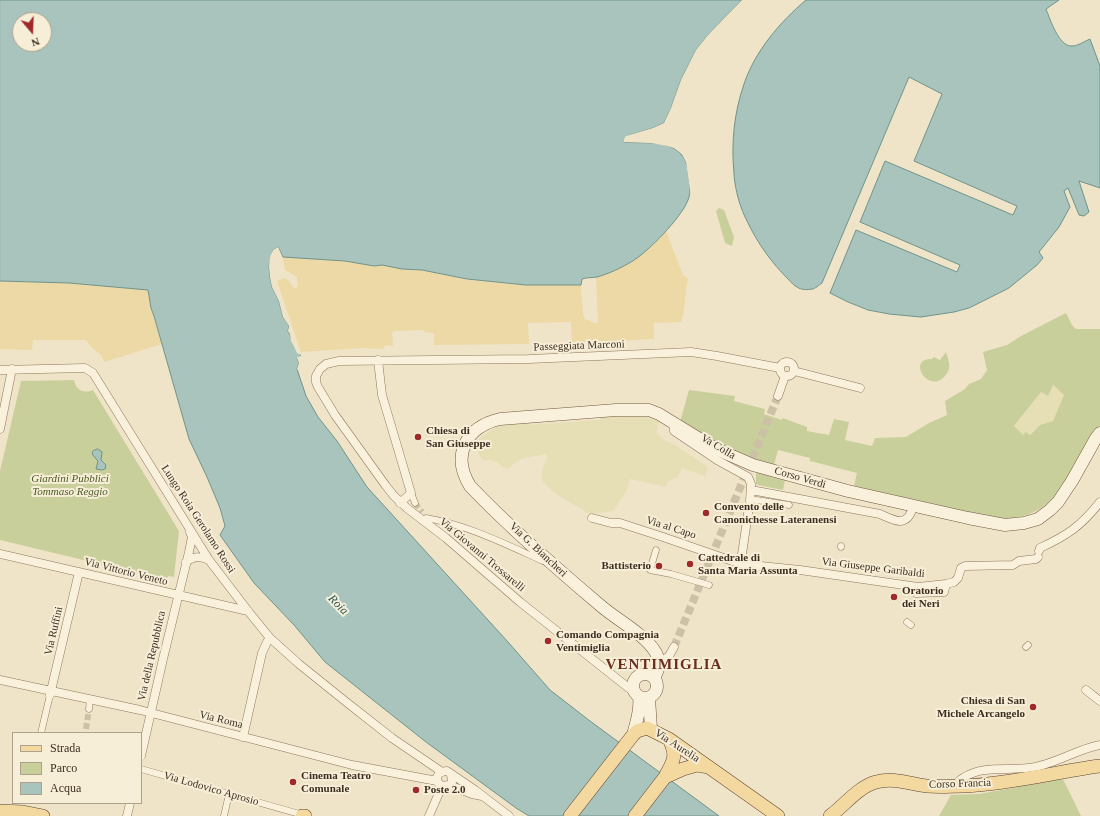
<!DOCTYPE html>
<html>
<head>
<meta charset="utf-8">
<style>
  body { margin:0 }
  #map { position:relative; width:1100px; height:816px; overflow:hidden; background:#f0e4c8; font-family:"Times New Roman",serif }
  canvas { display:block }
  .legend { position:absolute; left:12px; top:732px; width:130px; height:72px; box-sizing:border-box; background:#f7eed8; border:1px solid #ada18e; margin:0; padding:5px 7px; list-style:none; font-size:12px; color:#3d2e20 }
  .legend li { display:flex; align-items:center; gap:8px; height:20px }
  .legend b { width:20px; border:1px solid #ada18e }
  .north { position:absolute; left:12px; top:12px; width:40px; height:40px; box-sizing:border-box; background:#f7eed8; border:1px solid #ada18e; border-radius:50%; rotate:161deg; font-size:11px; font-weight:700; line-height:16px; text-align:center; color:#3d2e20 }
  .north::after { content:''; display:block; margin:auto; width:14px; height:18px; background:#9e2a2b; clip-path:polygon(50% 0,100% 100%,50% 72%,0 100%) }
</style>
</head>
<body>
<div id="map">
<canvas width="1100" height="816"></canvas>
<ul class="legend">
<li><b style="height:5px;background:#f3d9a0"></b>Strada</li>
<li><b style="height:11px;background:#c9cf9b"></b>Parco</li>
<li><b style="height:11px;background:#a9c4bc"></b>Acqua</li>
</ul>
<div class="north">N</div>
</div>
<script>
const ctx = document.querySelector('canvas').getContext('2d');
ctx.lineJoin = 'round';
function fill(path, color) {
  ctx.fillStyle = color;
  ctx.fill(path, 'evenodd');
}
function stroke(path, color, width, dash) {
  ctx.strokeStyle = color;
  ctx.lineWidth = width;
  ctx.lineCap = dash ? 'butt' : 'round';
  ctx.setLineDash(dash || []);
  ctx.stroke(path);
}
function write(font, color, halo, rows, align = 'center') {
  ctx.font = font + ' "Times New Roman",serif';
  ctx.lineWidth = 4;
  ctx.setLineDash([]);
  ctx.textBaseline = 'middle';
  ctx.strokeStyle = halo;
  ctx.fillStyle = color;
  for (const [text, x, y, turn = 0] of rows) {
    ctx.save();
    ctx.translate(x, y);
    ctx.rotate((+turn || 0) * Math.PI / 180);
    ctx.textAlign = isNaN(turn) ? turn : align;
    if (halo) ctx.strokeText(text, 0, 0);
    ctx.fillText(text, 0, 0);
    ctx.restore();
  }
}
const farmland = new Path2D(`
  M1052,385L1064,395L1053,421L1040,425L1029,435H1023L1014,427L1041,392Z
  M600,416L647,417L661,421L659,423L656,432L664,440L675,445L708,467L705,476L682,468L678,477L668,481L666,487L630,479L626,492L613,511L590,514L556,494L543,482L542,477L543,467L547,459L546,454L521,459L507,469L496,462L489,460H482L475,446L480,438L491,430L499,426L528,421L529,425L600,420Z`);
const green = new Path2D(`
  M719,208L724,210L734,237L732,246L725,243L716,211Z
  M1066,313L1072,325L1076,329H1100V425L1054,498C1038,513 1021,519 999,519L854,486L857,473L810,461V458L778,450L774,465C738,458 712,440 680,422L689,390L735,396L734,401L765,409L764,414L782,420L783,418L807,427V431L829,435L834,419L849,422L845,440L872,446L875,438L906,437L929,423L947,415L945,401L965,389L969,384L981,379L987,370L983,352L1007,345L1021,336ZM1053,385L1064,395L1053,421L1040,425L1030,435L1026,432L1023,435L1014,426L1041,392L1048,396Z
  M946,352C949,361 952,368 945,376C928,395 906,358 932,359L934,357L940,360Z
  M74,380C76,390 83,394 93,390L179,531L174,577L168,576L167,580L0,540V471L21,381Z
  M756,472L785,480L783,490L758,485L756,484Z
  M1063,779L1081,816H939L951,795L979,794Z`);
const sand = new Path2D(`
  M666,231L683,275L688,279C684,294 686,309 681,322L654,323V339L572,343L571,322L528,323L529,344L434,345V333L424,332V330L396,331L392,332L393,346L385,345L384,349L362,348L301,352L278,284V280L284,278L288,280L295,289L298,286L297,277L285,270L283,257L345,261L374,266L382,265L402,269L422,270L467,280L527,285H581L583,314L585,319L595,323H598V319L596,277C627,265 642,255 666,231Z
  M0,281L69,283L148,290C151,308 157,326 162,344L104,362L101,355L92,348L86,340H33L32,350L0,349Z`);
const water = new Path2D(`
  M0,0H742L708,35L696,50L681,80L671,108L664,123L653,128L627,136L624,142C641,144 660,140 675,149C684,155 687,162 688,172C689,181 692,191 688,200C682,217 647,253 631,262C621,268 608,274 597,277C592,278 588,277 582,279L581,285H526L467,279L422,270L402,269L382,265L374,266L345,261L283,257L278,247L273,250L269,266L270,277L272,287L279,301L283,317L289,326L288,331C293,339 292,349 301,355V356L297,358L299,363L297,369L306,396L318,417L337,441L367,487L508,642L550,690L590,721L719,816H529L516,808L426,742L325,662L294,625L254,583L220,535L225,526L220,508L207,477L189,439L154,316L151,308L148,290L69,283L0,281ZM20,20H44V44H20Z
  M806,0H1059L1046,9C1050,19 1059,47 1072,46C1078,46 1085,41 1090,39L1100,66V188L1079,181L1089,212L1084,216L1079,215L1068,188L1064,191L1070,207L1059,227L1039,252L1043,258L1037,265L1009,288L969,308L954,312L921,317L889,314L868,310L848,302L830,293L856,230L957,272L960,265L860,222L885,161L1013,215L1017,206L914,161L942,94L909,77L822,283C819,285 815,289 812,289C808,290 801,290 797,287C794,286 791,282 788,279C772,263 758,244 748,223C740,208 735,190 734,174C731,143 734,113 744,84C755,51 780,22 806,0Z
  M98,449L102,452L101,460L106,465L105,469L102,470L96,469L98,461L92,454L93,451Z`);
const pier = new Path2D(`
  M742,0H744L743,1L709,36L698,52L683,81L673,109L666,124L654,130L628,137L626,140L632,141H651L667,144L675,147L684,152L688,161L689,169L692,188L691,197L686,162L682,154L674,148L667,146L651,143L624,142V139L626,136L653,128L664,123L671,108L681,80L696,50L708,35Z
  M278,247L283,259L281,258L277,250L274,251L271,266L272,277L274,286L281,300L285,316L290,325V330L292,334L293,340L298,351L302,352L303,354V357L299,358L301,363L299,369L300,372L297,369L299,363L297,358V357L301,356V355L297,353L291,341L290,334L288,331L289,326L283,317L279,301L272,287L270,277L269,266L270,257L273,250Z`);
const pedestrianTunnel = new Path2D(`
  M415,503L422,512
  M86,729L89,709`);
const minorTunnel = new Path2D(`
  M674,647L778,396`);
const pedestrian = new Path2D(`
  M411,493L415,503
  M750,499L789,505
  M423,521L426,518C468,525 505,544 543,561
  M841,547V546
  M656,550L650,570L671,574L709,585
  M907,622L911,625
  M1026,647L1028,645
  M89,709L90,699
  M41,733L50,695
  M141,769L303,815
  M224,816L229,794`);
const minor = new Path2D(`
  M378,360L382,395L411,493L400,503
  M780 369a7 7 0 1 1 14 0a7 7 0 1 1-14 0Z
  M0,370L85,368L93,373L209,560L248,611L270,638L299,664L345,701L392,738L442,772
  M794,371L860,388
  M778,396L785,376
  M673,423L674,431L717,460L748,477L751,484L750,501
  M0,429L12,369
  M751,490L880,514C895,521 907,528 913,507
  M592,518L611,523H620L663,537L741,564L800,570L918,587L946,584L954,582L958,578L961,568L965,566L1013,565L1019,561L1036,559L1038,557
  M1039,551L1040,548C1068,535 1081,526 1100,502
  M0,554L248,611
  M186,562C194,556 200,556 209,560
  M741,564L742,554L749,507
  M918,587L916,593L944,592L946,584
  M660,662L669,656L674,647
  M0,680L140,710L352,765L437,781
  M1086,690L1100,701
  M635,693L520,602L446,538L408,509L394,496L386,486L335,415L318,387L316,382V376L320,369L326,364L339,361L529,359L691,352L717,356L780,368
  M50,695L79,572
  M243,737L262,653L267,642L270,638
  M141,756L163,659L189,552L192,537L190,532
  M451,774L452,782L449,785L442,786C433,780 437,771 447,771L475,790L509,816
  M449,785L472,794L482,796
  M954,786C957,784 959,780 963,778C985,763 1014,773 1039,766C1060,761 1079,749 1100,745
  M127,816L130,803
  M429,816L442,786`);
const secondary = new Path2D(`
  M633 686a12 12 0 1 1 24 0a12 12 0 1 1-24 0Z
  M654,678C659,669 661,662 656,653C645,634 617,620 601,606C556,568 511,529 470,486C451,455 466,427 500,419L616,410H649L659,414L716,449L753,465L848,491L968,518L1005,525L1024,523L1038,519L1050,510L1058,502L1072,481L1096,438L1100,433
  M649,698L651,729
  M633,735C636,722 641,711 639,697`);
const primary = new Path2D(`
  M665,777C673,761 678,757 669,739
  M0,811L23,812L43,816
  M302,816H305
  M570,816L633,735L637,731L647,728L669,739L778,816
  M635,816L665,777L683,769L697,765L709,767
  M830,816C845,805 858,787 876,782C894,777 910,784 927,786C939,787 952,786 964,786C1010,784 1055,772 1100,766`);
const markers = [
  [418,437,4,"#9e2a2b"],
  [706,513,4,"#9e2a2b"],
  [690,564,4,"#9e2a2b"],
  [659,566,4,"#9e2a2b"],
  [894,597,4,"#9e2a2b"],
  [548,641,4,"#9e2a2b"],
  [1033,707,4,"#9e2a2b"],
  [293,782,4,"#9e2a2b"],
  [416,790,4,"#9e2a2b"]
];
const streetNames = [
  ["Passeggiata Marconi",579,346,-2],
  ["Va Colla",718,447,31],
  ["Corso Verdi",800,478,16],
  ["Lungo Roia Gerolamo Rossi",198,519,57],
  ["Via al Capo",671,528,18],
  ["Via G. Biancheri",538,550,43],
  ["Via Giovanni Trossarelli",482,555,40],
  ["Via Giuseppe Garibaldi",873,568,7],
  ["Via Vittorio Veneto",126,572,14],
  ["Via Ruffini",54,631,-77],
  ["Via della Repubblica",152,656,-77],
  ["Via Roma",221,720,14],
  ["Via Aurelia",677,746,33],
  ["Corso Francia",960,784,-2],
  ["Via Lodovico Aprosio",211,789,16]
];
const poiNames = [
  ["Chiesa di",426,431],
  ["San Giuseppe",426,444],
  ["Convento delle",714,507],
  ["Canonichesse Lateranensi",714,520],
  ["Cattedrale di",698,558],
  ["Santa Maria Assunta",698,571],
  ["Battisterio",651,566,"right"],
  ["Oratorio",902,591],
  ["dei Neri",902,604],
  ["Comando Compagnia",556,635],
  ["Ventimiglia",556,648],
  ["Chiesa di San",1025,701,"right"],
  ["Michele Arcangelo",1025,714,"right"],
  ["Cinema Teatro",301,776],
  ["Comunale",301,789],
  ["Poste 2.0",424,790]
];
const parkNames = [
  ["Giardini Pubblici",70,479],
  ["Tommaso Reggio",70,492]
];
const waterNames = [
  ["Roia",338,605,46]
];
const districtNames = [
  ["VENTIMIGLIA",664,665]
];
fill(farmland, '#e6deb5');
fill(green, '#c9cf9b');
fill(sand, '#ecd9a5');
fill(water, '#a9c4bc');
stroke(water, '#6f938a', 1);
fill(pier, '#f0e4c8');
stroke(pedestrianTunnel, '#ccc0a6', 6, [6, 3]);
stroke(minorTunnel, '#ccc0a6', 8, [8, 4]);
stroke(pedestrian, '#8d765c', 7);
stroke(minor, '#8d765c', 9);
stroke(secondary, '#6f573f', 13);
stroke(primary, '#5b4430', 14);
stroke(pedestrian, '#faf1dc', 6);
stroke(minor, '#faf1dc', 8);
stroke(secondary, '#faf1dc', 12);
stroke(primary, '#f3d9a0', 13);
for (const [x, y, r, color] of markers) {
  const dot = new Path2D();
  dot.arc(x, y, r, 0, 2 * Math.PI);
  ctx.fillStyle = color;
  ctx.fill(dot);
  stroke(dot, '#f7eed8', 1.5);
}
write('11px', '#3d2e20', '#f7eed8', streetNames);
write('bold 11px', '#3d2e20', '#f7eed8', poiNames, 'left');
write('italic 11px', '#4d5a26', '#f7eed8', parkNames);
write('italic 12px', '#2f5d5a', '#f7eed8', waterNames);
ctx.letterSpacing = '1px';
write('bold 15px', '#6b2e1e', '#f7eed8', districtNames);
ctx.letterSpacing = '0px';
</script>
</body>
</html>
